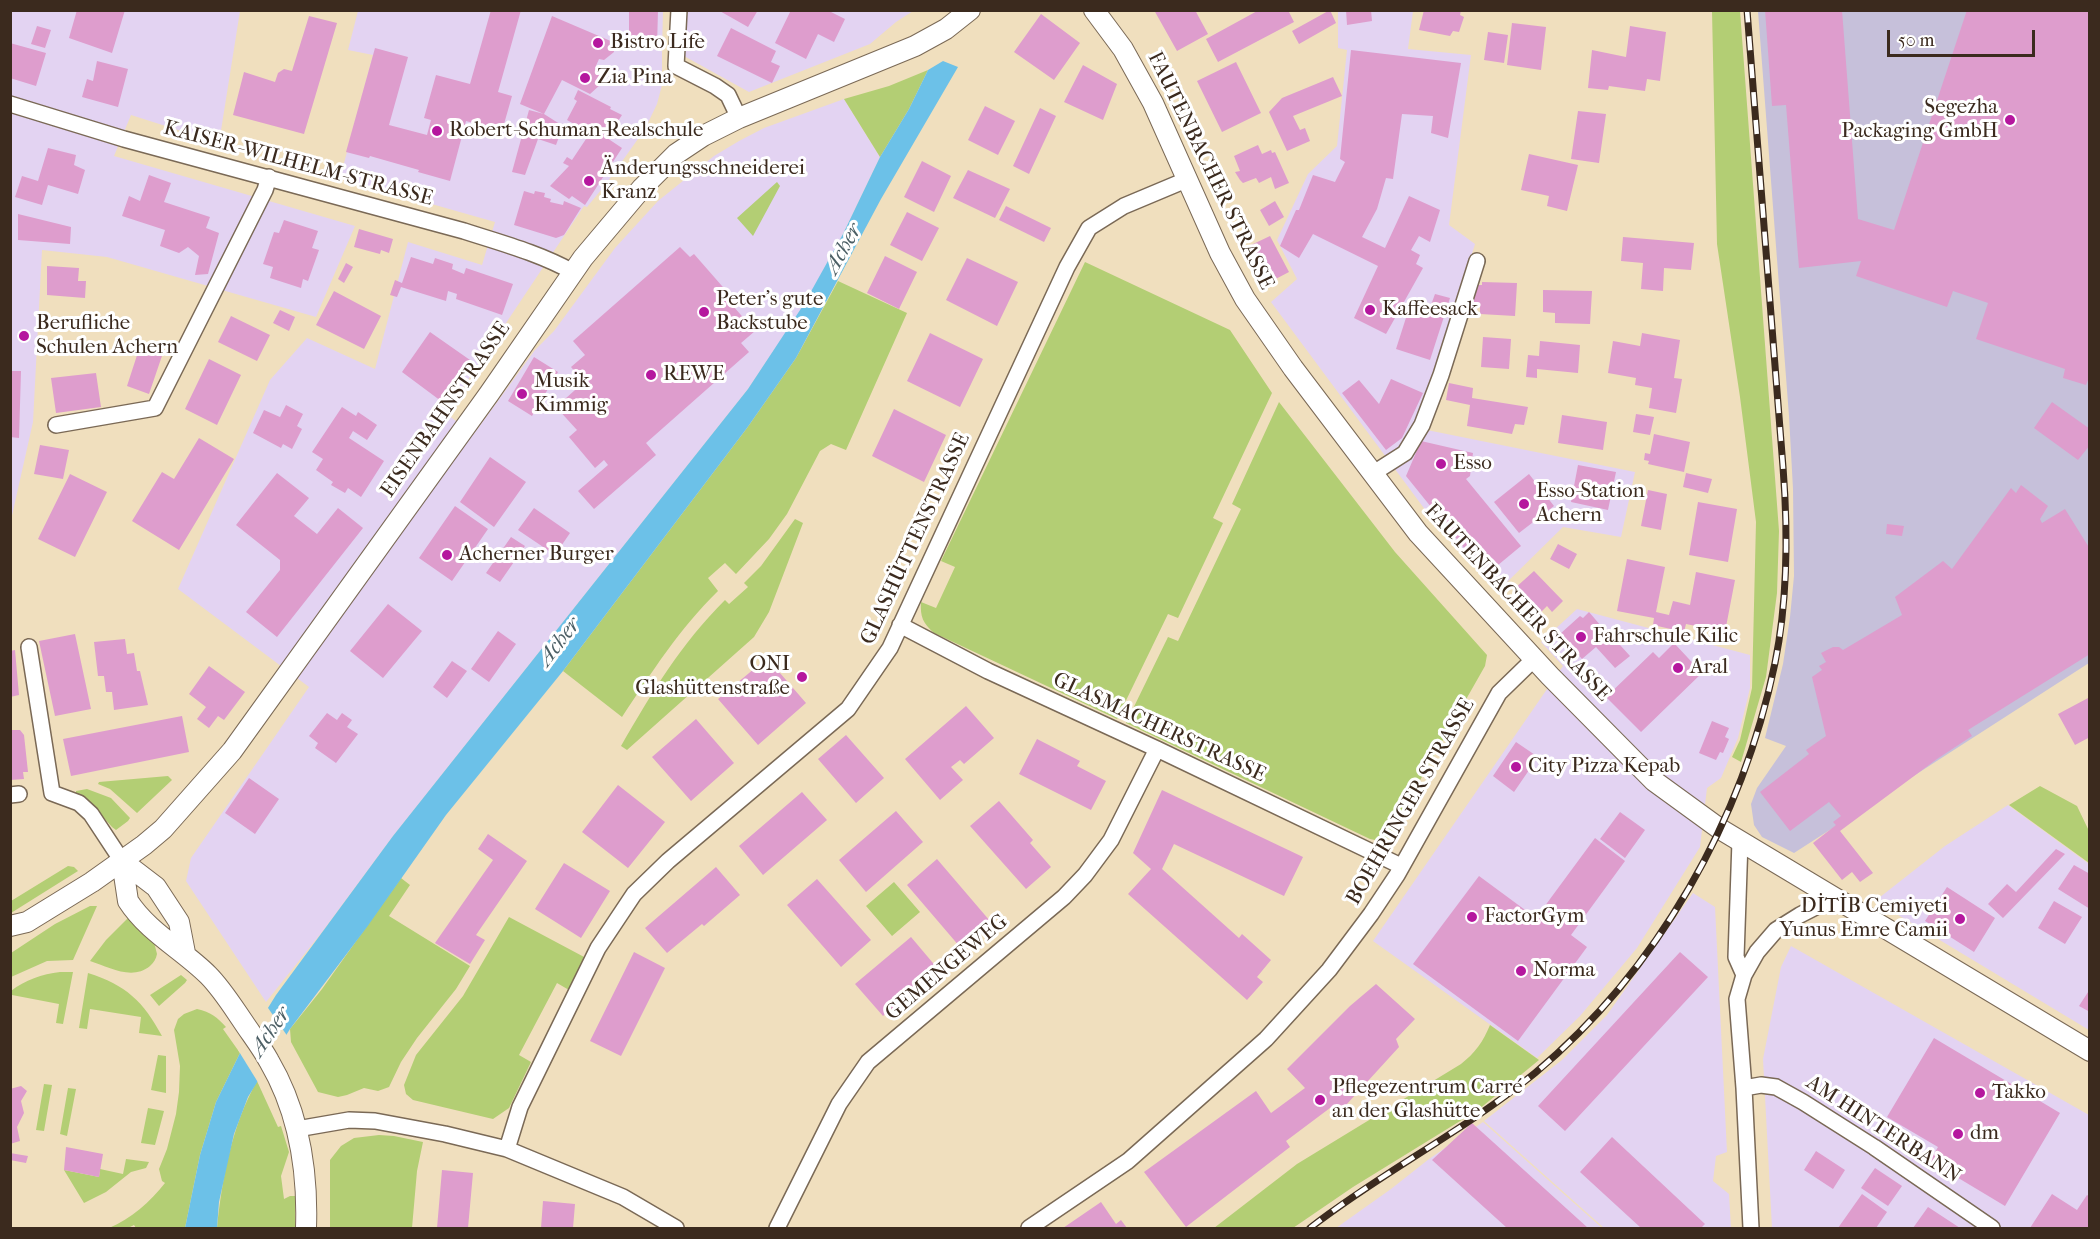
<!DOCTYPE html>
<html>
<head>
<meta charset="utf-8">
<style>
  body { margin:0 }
  #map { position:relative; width:2100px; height:1239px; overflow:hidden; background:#f0dfbe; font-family:"IM FELL French Canon",serif }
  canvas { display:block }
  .frame { position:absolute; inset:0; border:12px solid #3b2a1e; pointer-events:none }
  .scale { position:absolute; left:1887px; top:30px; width:148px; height:27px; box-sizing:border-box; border:3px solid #3b2a1e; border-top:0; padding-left:8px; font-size:18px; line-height:21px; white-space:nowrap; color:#3b2a1e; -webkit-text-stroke:4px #fff; paint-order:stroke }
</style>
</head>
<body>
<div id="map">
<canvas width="2100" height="1239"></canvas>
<div class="frame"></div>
<div class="scale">50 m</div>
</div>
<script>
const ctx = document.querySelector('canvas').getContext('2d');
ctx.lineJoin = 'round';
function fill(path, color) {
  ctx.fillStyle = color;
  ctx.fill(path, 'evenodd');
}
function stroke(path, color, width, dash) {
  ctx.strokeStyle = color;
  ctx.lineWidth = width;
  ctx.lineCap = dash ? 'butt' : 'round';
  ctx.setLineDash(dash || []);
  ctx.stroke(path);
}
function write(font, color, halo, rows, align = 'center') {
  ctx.font = font + ' "IM FELL French Canon",serif';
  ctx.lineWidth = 6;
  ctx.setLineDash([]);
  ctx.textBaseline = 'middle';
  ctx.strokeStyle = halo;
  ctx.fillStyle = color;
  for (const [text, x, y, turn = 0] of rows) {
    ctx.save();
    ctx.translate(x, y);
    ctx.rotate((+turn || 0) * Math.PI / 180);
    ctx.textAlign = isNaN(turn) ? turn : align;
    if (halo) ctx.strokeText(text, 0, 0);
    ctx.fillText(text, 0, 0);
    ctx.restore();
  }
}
const built = new Path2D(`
  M11,11H240L219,143L131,115L114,156L355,226L316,317L107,257L42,250L33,422L11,520Z
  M358,11H663L662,50H660L662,51V85L657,104L645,129L606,184L587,207L584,206L446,413L473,435L535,350L554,331L615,248L658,201L714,156L739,141L764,128L844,99L880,157L843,234L804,305L748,389L393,836L322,932L266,1002L186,881L191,858L309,687L178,589L270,380L307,338L375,369L408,242L482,265L495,222L340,178L373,55L348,50Z
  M686,11H913L896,22L870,44L749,92L684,56Z
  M1338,11H1413L1408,49L1471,55L1449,225L1475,244L1417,428L1635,472L1621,537L1563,527L1498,591L1429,515L1271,302L1297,279L1277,240L1308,174L1337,146L1347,50L1338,48Z
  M1577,609L1750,655V688L1738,738L1721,778L1707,788L1700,847L1637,948L1580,1016L1537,1058L1373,941L1563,666L1541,642Z
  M2008,805L2089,864V1030L1875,901L1945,846Z
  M1693,893L1715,907L1727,1152L1716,1156L1713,1181L1729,1194L1731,1228H1604L1484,1121L1562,1060L1607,1015Z
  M1791,946L2089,1115V1228H1772L1763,1059L1781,967Z
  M1483,1122L1602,1228H1336L1391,1189L1429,1159Z`);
const industrial = new Path2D(`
  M1758,11H2089V663L1794,853L1762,837L1754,825L1751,804L1757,788L1786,746L1765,738L1783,664L1790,617L1794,576L1793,489L1789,416Z`);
const green = new Path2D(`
  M1712,11H1740L1779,531L1777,593L1766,677L1741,762L1732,757L1740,740L1752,688L1756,522L1740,397L1717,244Z
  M928,70L909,109L880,157L844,99L889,86Z
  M777,182L780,186L753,236L737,218Z
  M1085,262L1230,330L1272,393L1213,518L1223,523L1178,618L1168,614L1117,719L934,633C923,623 920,617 921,602L936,608L955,567L941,561Z
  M838,281L907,313L846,450L831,444L820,451L787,514L769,539L736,574L725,563L708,578L718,591C679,629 652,672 622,717L563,671L747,428L796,358Z
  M1279,402L1395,552L1487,655L1485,666L1385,842L1370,839L1126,723L1168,637L1178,641L1241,509L1232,504Z
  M795,519L803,523L769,612L754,637L627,750L621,746C653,691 680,645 725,600L729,604L748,587L744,583L761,566Z
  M168,776L172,780L137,813L110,789L98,784L99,782Z
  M2040,786L2077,806L2089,831V863L2009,805Z
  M87,789L111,798L130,818L128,821L116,830L112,827L94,807L76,795V791Z
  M68,866L74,867L78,871L11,913V901Z
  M401,878L410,885L389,916L470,966L456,989L417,1038L401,1062L389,1087L378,1091L364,1088L347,1095L338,1097L318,1092L291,1042L290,1029L322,989Z
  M894,882L920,912L892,936L866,906Z
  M90,906H97L73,960L47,961L11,977V953L55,924Z
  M509,917L586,958L569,990L557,983L519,1055L531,1062L509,1108L493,1119L413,1100L406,1094L404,1085L416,1055L463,996Z
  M128,918L154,942L157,954C156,959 154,962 150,966C132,981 109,967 90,961L106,940Z
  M60,972H73L63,1024L56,1023L59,1004L12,995L11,999V991C25,980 42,974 60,972Z
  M88,973C126,985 143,1001 162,1036L139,1033L141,1017L90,1009L87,1029L79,1028Z
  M181,975L187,980L185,983L159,1006L150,995Z
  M197,1009C211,1012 217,1017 226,1027L223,1029L240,1053L216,1102L200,1155L185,1228H136L134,1225L128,1228H109C131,1219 150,1202 165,1183L162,1181L159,1169L167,1149L176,1114L179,1092L180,1066L174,1030L178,1019L184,1014Z
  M1490,1025L1539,1060L1478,1110L1353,1187L1293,1228H1214L1297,1164L1461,1064C1475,1053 1483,1042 1490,1025Z
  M158,1055L166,1056V1093L151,1090Z
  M257,1081L278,1127L281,1126L289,1152L281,1176L284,1199L290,1196H295V1228H217C222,1178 232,1125 257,1081Z
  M44,1084L52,1085L44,1131L36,1130Z
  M68,1088L76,1089L67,1136L60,1134Z
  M148,1108L164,1111L155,1145L141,1143Z
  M379,1135L394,1136L423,1142L417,1171L412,1228H330V1160L341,1146L354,1138Z
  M126,1159L149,1162L146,1168L131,1172L106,1192L84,1203L64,1170L99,1177L100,1169L123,1174Z`);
const water = new Path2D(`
  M943,61L958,67L881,199L796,358L747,428L563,671L446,815L367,927L290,1029L248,1097L234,1134L219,1202L217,1228H185L200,1155L216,1102L240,1053L276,995L393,836L748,389L804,304L843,234L880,157L909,109L928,70Z`);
const pier = new Path2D(`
  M266,1005L288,1037L259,1084L238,1050Z`);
const building = new Path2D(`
  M77,10H125L112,53L69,38Z
  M491,10H521L498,92L512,96L502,131L466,121L450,181L418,172L419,170L370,156L369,158L346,152L375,48L408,57L389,125L427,135L431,120L424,118L436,75L470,84Z
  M629,10H658L657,47L629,46Z
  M718,10H758L748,27Z
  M791,10H827L845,19L834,42L818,34L806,59L775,43Z
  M1154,10H1195L1208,34L1177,51Z
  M1259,10H1288L1294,22L1218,62L1206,39Z
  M1330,10L1336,23L1299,44L1292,31Z
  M1346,10H1371L1372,21L1347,25Z
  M1424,10H1461L1460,15L1464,17L1459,32L1453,31L1450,36L1419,30Z
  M1765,10H1842L1858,219L1894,230L1967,10H2090V375L2086,385L2063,378L2065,369L1976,339L1988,303L1953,291L1947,307L1856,276L1861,261L1799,268L1786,105L1772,106Z
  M1041,14L1080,43L1054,80L1014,52Z
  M309,16L337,23L304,134L233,115L244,72L275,82L278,73L284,69L292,71Z
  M552,16L613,42L614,52L604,60L599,59L595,68L601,72L600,85L590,94L562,80L544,114L520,104Z
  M1512,23L1546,27L1541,70L1507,65Z
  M37,26L51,30L45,48L31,44Z
  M1630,26L1666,32L1660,81L1647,79L1645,91L1609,86L1608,90L1588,88L1592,50L1626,57Z
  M731,28L776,51L771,62L780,66L772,83L717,56Z
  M1488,32L1508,35L1504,63L1484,60Z
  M10,43L46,53L36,86L10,78Z
  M1351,50L1461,63L1448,138L1431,133L1433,116L1402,114L1393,179L1386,178L1377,209L1362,237L1385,248L1409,196L1440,210L1430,242L1419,236L1411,250L1420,255L1416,264L1423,268L1386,334L1354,318L1378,266L1313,234L1299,258L1280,246L1296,210H1299L1313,175L1335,182L1345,162L1340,159Z
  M97,61L128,69L118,107L82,97L87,79L93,81Z
  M1236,62L1261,113L1222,132L1197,81Z
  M1083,65L1117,84L1103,120L1064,102Z
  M1333,77L1342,96L1293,116L1300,130L1305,128L1310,141L1287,151L1269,112L1282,98Z
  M578,90L611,107L610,109L622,115L607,138L622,148L585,205L572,196L569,199L550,186L569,166L563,163L567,157L572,160L590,133L567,120L577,101L574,99Z
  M985,106L1015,121L998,155L968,140Z
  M1040,108L1056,116L1029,174L1013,166Z
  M529,110L544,114L563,126L556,145L538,139L525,175L512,172Z
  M1578,111L1606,114L1599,163L1571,159Z
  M1258,145L1262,154L1271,150L1272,153L1275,152L1289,183L1275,189L1271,177L1259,183L1256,178L1243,183L1240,180L1235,172L1240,171L1234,156Z
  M48,148L76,155L74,165L85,170L78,194L48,185L42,205L15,197L22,176L38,181Z
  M1529,154L1578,165L1567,211L1547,206L1549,196L1521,190Z
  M922,161L951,176L934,212L904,197Z
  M968,170L1010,189L995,218L953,198Z
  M149,175L171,183L164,202L210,217L206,228L219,233L208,274L195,275L199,256L188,247L179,253L160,246L165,230L122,216L129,196L140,201Z
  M524,191L534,194L535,191L545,193L544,197L551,199L550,202L563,205L564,201L581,208L564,235L556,238L514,225Z
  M1275,201L1284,217L1269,226L1260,210Z
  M1006,206L1051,228L1044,242L999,220Z
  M907,212L939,228L922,261L890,245Z
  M18,214L71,227L70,244L18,240Z
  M284,220L318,231L312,248L319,250L308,281L303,279L301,288L270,278L273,267L263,264L274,232L279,233Z
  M359,229L393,239L389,253L381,250L380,254L354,247Z
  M1270,236L1289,272L1268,283L1249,246Z
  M1623,237L1694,243L1691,270L1664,268L1663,291L1641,289L1643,263L1621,261Z
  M680,247L690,257L694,254L729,294L726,298L755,331L741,343L749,352L646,443L656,455L594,509L578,491L608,465L604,460L595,468L569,437L577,430L556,407L584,382L571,367L585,355L573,341Z
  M885,256L917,272L899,309L867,293Z
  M411,257L433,264L435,258L453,264L452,269L464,274L466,268L513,284L502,315L456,299L457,294L448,291L446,301L401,287L397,297L390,295L395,280L402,283Z
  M967,258L1018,282L997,326L946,300Z
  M346,263L353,267L344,283L338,279Z
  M47,266L79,268L78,281H86L85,298L47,295Z
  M1482,282L1517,283L1515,316L1480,314V304H1473V285H1482Z
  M1543,290L1592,291L1590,324L1555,323V313L1543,312Z
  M334,291L381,316L364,349L316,325Z
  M1435,294L1450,298L1430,360L1396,349L1412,299L1431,305Z
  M280,310L295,317L289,331L273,323Z
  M231,316L270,335L257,361L218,342Z
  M430,332L470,360L441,401L402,372Z
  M930,333L983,359L960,407L907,381Z
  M1642,333L1680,340L1674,378L1682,379L1676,413L1649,408L1652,388L1635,385L1636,378L1608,373L1613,341L1640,346Z
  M1483,337L1511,339L1509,369L1481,367Z
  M1540,341L1580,345L1578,373L1537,369V378L1526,377L1528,355L1539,356Z
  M141,343L164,350L149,394L127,386Z
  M534,357L558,372L532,416L508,401Z
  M209,359L241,375L217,425L185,409Z
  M10,371H21L19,438L10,437Z
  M96,373L101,407L56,413L51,378Z
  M1391,379L1423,393L1402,438L1386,450L1342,393L1359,380L1379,404Z
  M1449,383L1473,388L1472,398L1528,407L1524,425L1515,424L1512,434L1467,426L1470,405L1446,400Z
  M2052,402L2090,429V445L2078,460L2034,428Z
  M286,405L303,414L297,426L302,429L292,449L283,444L281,448L253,433L264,410L280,417Z
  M342,407L356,416L358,412L377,425L367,440L353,431L349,438L384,461L361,497L348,488L345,493L331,485L333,482L316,470L323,459L312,452Z
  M894,409L946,435L924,482L872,456Z
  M1636,414L1654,417L1650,435L1633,432Z
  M1562,415L1607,422L1603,450L1558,443Z
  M1654,434L1690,442L1684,472L1648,464L1649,461L1644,460L1645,453L1650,454Z
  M199,438L234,459L179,550L132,521L162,472L174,479Z
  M1421,441L1473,453L1470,476L1466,479L1521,546L1486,575L1406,476Z
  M40,445L69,450L63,479L34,474Z
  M490,457L526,482L494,527L460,502Z
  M1578,465L1616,472L1608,510L1571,502Z
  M277,473L309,498L294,516L317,534L338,508L363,528L277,637L246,612L280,570V560L236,525Z
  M1686,473L1712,479L1708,493L1683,487Z
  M70,474L107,492L75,557L38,539Z
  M1529,474L1554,506L1519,533L1494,502Z
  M2021,485L2048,506L2040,519L2042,523L2065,509L2090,549V654L1968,730L1972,736L1937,759L1840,831L1873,873L1860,882L1852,872L1842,880L1813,843L1836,825L1833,822L1841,816L1829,802L1790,831L1760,792L1809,754L1806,750L1826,736L1812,677L1822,670L1819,666L1826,662L1821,653L1833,647H1839L1843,650L1902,615L1895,597L1943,561L1952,569L2011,488L2016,493Z
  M1648,490L1667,494L1661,530L1641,526Z
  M1698,502L1737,509L1728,562L1689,555Z
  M455,506L488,529L452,581L419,558Z
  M534,508L570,533L555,555L518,530Z
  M1887,524L1904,526L1902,536L1886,534Z
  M511,537L525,546L500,582L486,573Z
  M1558,544L1577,554L1569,569L1550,559Z
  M1627,559L1665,567L1656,612L1669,615L1673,601L1690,605L1696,572L1735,580L1725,632L1686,624L1684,632L1653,625L1654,618L1617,611Z
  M1534,571L1563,601L1552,612L1547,606L1538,615L1514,589Z
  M388,604L422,631L383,678L350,651Z
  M1589,612L1601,626L1595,631L1603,640L1610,634L1630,656L1615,668L1596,647L1582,659L1560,634L1580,616L1583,618Z
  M498,631L516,644L489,682L471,669Z
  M75,634L91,709L55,716L39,641Z
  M125,639L127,654L134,653L137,671H140L148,705L114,710L112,692H106L104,676H98L94,642Z
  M1674,643L1702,673L1641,732L1606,697L1653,652L1659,658Z
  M15,650L19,695L10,697V651Z
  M767,658L806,703L758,745L718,699Z
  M452,661L467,671L447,698L433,687Z
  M209,666L245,692L224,720L218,716L209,728L197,719L206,707L189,694Z
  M2090,697V737L2075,745L2058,714Z
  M966,706L994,738L964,764L960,760L951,767L963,780L940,800L905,759Z
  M327,713L337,720L342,713L352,720L347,727L358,734L336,763L315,748L318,743L309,736Z
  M182,716L189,752L71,776L63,739Z
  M696,719L734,763L691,801L652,757Z
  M1712,721L1729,728L1725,737L1729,739L1723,753L1720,752L1716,760L1699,753Z
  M10,730H20L24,735L28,772H23L24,779L10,780Z
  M846,735L884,778L856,803L818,759Z
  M1037,739L1080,761L1077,766L1106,781L1091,810L1019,774Z
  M1516,742L1538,757L1514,792L1493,776Z
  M249,778L279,799L255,834L225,813Z
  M618,785L665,822L628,868L582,832Z
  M1162,790L1303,857L1284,896L1174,844L1162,869L1239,938L1242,934L1271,960L1257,977L1263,982L1247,1000L1128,894L1151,869L1133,853Z
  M802,792L827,820L763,875L739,846Z
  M999,801L1033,840L1030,843L1051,867L1026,889L970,826Z
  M896,811L923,842L866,892L839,860Z
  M1620,812L1645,830L1625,858L1600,839Z
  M488,834L527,861L476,935L485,940L470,964L435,943L493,860L478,849Z
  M1595,838L1625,861L1571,935L1587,947L1518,1041L1413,964L1479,876L1536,918Z
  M2056,849L2065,854L2003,918L1988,904L2007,884L2016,892Z
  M937,859L990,921L960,947L907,885Z
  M564,863L610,891L581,938L535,909Z
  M2074,865L2090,874V909L2058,889Z
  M716,867L740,895L704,926L702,924L667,953L645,928Z
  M817,879L871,940L841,967L787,905Z
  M1947,887L1995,918L1974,952L1925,921Z
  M2054,901L2082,917L2065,944L2038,928Z
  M911,937L938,969L883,1016L855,984Z
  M634,952L665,968L621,1056L590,1041Z
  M1680,952L1708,977L1565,1131L1538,1106Z
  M1376,984L1415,1019L1396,1039L1399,1047L1336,1116L1330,1108L1286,1141L1290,1147L1186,1227L1144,1172L1256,1091L1271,1113L1305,1088L1287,1069L1350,1006Z
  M2090,989V1012L2079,1006Z
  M1934,1038L2060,1113L2005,1206L1930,1161L1938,1147L1887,1117Z
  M21,1086L27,1091L21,1101L24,1113L17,1127L20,1141L10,1144V1089Z
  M1472,1123L1588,1228H1507L1432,1160Z
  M1612,1137L1705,1224L1701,1228H1641L1580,1172Z
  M66,1147L103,1154L99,1177L64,1170Z
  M1816,1151L1845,1170L1833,1189L1804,1170Z
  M10,1153L28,1156L26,1163L10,1160Z
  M1875,1168L1902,1186L1888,1206L1861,1188Z
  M442,1170L473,1173L468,1228H437Z
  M1862,1194L1887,1212L1876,1228H1838Z
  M2052,1194L2077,1210L2087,1195L2090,1197V1228H2030Z
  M543,1201L575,1204L573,1228H541Z
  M1101,1202L1116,1224L1121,1220L1127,1228H1063Z
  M1928,1207L1960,1228H1913Z`);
const minor = new Path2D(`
  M679,10L676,66L715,86L728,95L739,118
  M10,104L124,139L464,231C501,243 539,253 573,272
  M56,425L155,408L265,190L269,177
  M1372,474L1405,453L1422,425L1441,375L1477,261
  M900,625L988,671L1157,749L1401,866
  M29,647L52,793L79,803L91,814L122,861
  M10,795L19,794
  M1740,841L1736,957L1744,975
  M1744,1088L1761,1085L1776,1087L1803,1102L1874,1147L1992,1228
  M297,1129L349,1120L375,1121L445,1134L507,1149L623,1197L676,1228
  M507,1149L520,1107L598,948L634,894L668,861L848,709L890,648L1067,267L1089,228L1124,206L1186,180
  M777,1228L839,1104L868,1062L1064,897L1085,875L1111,840L1157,749
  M1029,1228L1128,1161L1266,1039L1329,970L1371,914L1397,875L1499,693L1534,659
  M1751,1228L1744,1088L1737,999L1744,975L1757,952L1776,930L1800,915L1835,897`);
const tertiary = new Path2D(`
  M1094,10L1123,49L1153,103L1220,253L1245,299L1293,368L1418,533L1550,676L1654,781L1720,829L2090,1051
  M122,861L128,901C148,932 183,950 208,975C222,989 233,1007 244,1023C252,1035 262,1048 269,1061C299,1112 308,1170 306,1228
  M122,861L156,887L179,922L185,953
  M10,926L27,922L92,882L144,845L163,829L232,751L489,394L583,258L642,188L676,154L703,136L739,118L915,46L946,29L970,10`);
const rail = new Path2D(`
  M1310,1228C1382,1172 1464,1131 1535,1073C1658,970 1743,819 1775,663C1788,599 1788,531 1783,467L1747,10`);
const markers = [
  [598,43,6,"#b5179e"],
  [585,78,6,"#b5179e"],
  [2010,120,6,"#b5179e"],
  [437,131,6,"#b5179e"],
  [589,181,6,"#b5179e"],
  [1370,310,6,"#b5179e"],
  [704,312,6,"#b5179e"],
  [24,336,6,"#b5179e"],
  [651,375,6,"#b5179e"],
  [522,394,6,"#b5179e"],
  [1441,464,6,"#b5179e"],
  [1524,504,6,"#b5179e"],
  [447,555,6,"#b5179e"],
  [1581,637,6,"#b5179e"],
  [1678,668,6,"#b5179e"],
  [802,677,6,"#b5179e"],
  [1516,767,6,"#b5179e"],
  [1472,917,6,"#b5179e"],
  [1960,919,6,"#b5179e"],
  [1521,971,6,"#b5179e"],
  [1980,1093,6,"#b5179e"],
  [1320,1100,6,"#b5179e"],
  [1958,1134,6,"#b5179e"]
];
const poiNames = [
  ["Bistro Life",610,43],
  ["Zia Pina",597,78],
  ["Segezha",1998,108,"right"],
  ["Packaging GmbH",1998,132,"right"],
  ["Robert-Schuman-Realschule",449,131],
  ["Änderungsschneiderei",601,169],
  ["Kranz",601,193],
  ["Peter's gute",716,300],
  ["Backstube",716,324],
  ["Kaffeesack",1382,310],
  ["Berufliche",36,324],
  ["Schulen Achern",36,348],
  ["REWE",663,375],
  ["Musik",534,382],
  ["Kimmig",534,406],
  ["Esso",1453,464],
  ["Esso-Station",1536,492],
  ["Achern",1536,516],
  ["Acherner Burger",459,555],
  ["Fahrschule Kilic",1593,637],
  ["ONI",790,665,"right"],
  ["Glashüttenstraße",790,689,"right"],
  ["Aral",1690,668],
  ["City Pizza Kepab",1528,767],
  ["DİTİB Cemiyeti",1948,907,"right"],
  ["Yunus Emre Camii",1948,931,"right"],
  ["FactorGym",1484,917],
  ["Norma",1533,971],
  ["Pflegezentrum Carré",1332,1088],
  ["an der Glashütte",1332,1112],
  ["Takko",1992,1093],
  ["dm",1970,1134]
];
const streetNames = [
  ["KAISER-WILHELM-STRASSE",298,164,15],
  ["FAUTENBACHER STRASSE",1210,171,64],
  ["EISENBAHNSTRASSE",446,410,-55],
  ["GLASHÜTTENSTRASSE",916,539,-65],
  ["FAUTENBACHER STRASSE",1517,603,47],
  ["GLASMACHERSTRASSE",1159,728,25],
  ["BOEHRINGER STRASSE",1411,802,-60],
  ["GEMENGEWEG",947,968,-40],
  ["AM HINTERBANN",1883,1130,33]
];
const waterNames = [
  ["Acher",844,249,-61],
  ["Acher",560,642,-52],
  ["Acher",271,1032,-56]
];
fill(built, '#e3d3f2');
fill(industrial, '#c6c0da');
fill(green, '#b3ce74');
fill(water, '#6cc1e8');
fill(pier, '#f0dfbe');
fill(building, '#de9dcd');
stroke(minor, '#7a6956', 18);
stroke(tertiary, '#7a6956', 22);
stroke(minor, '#fff', 15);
stroke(tertiary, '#fff', 20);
stroke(rail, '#3b2a1e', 7);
stroke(rail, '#fff', 4.5, [14]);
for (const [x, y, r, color] of markers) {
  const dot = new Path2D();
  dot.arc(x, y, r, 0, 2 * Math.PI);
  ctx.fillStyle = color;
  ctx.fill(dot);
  stroke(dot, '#fff', 2);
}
write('21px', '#3b2a1e', '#fff', poiNames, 'left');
write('21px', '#3b2a1e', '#fff', streetNames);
write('italic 22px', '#4c5f65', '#fff', waterNames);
</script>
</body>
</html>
